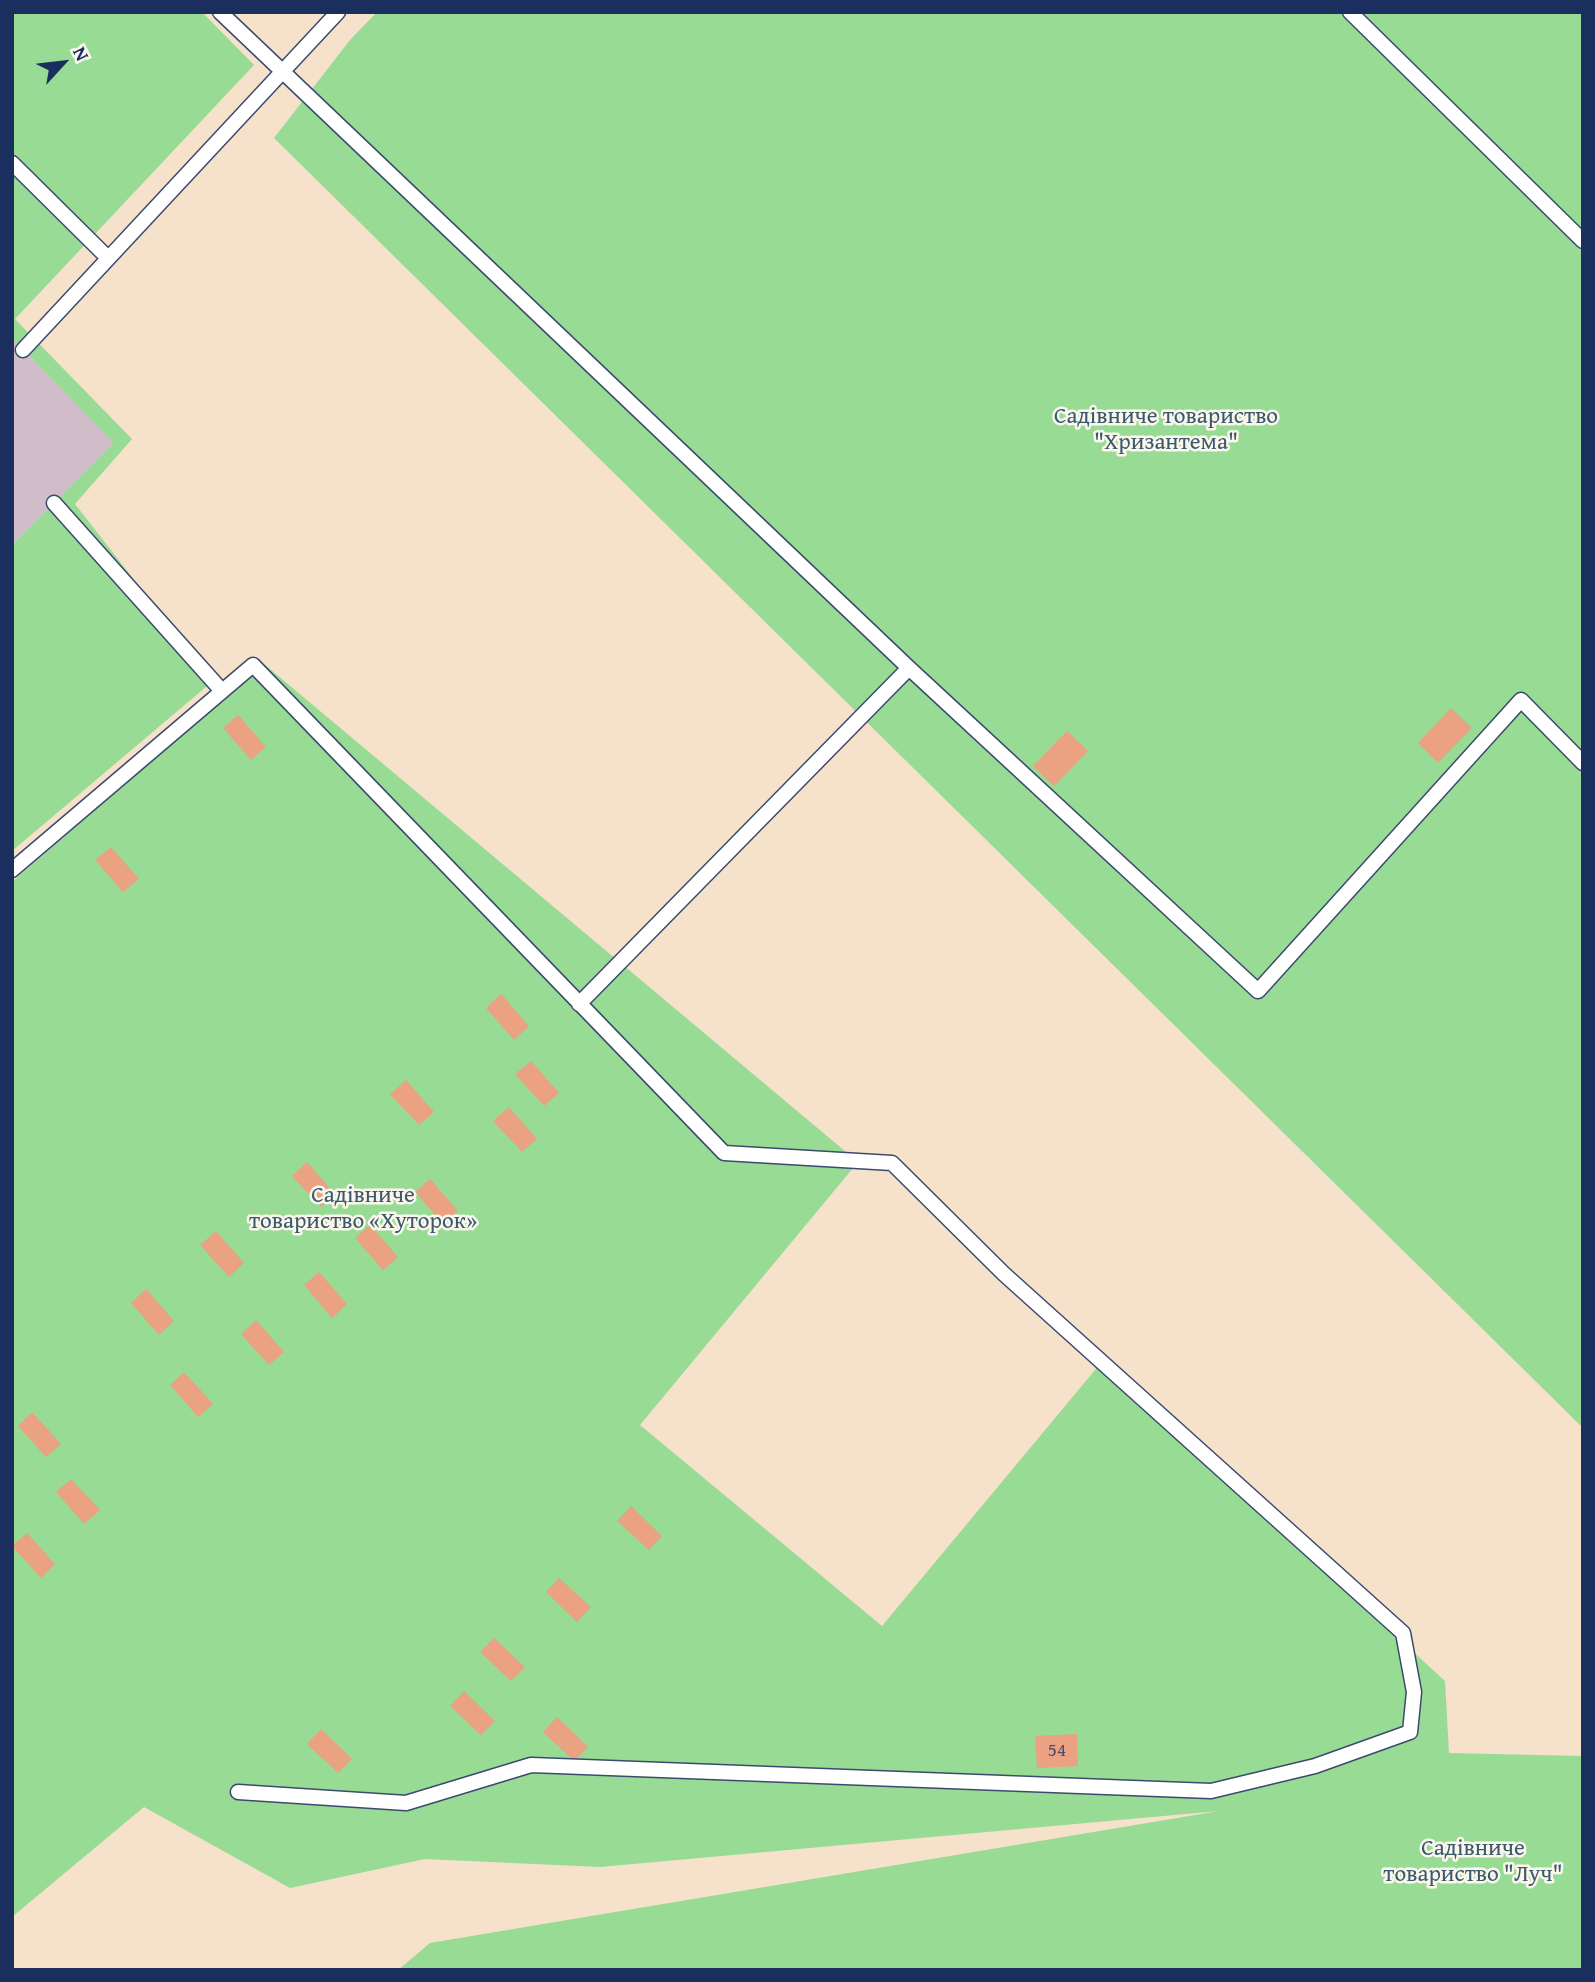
<!DOCTYPE html>
<html>
<head>
<meta charset="utf-8">
<style>
  body { margin:0 }
  #map { position:relative; width:1595px; height:1982px; overflow:hidden; background:#f6e2ca; font-family:"Gentium Book Plus",serif }
  canvas { display:block }
  .frame { position:absolute; inset:0; border:14px solid #1b2f5e; pointer-events:none }
  .north { position:absolute; left:28px; top:28px; width:70px; height:70px; -webkit-text-stroke:5px #fbf7ec; paint-order:stroke; rotate:63deg; font-size:19px; font-weight:700; line-height:28px; text-align:center; color:#1b2f5e }
  .north::after { content:''; display:block; margin:auto; width:24px; height:32px; background:#1b2f5e; clip-path:polygon(50% 0,100% 100%,50% 72%,0 100%) }
</style>
</head>
<body>
<div id="map">
<canvas width="1595" height="1982"></canvas>
<div class="frame"></div>
<div class="north">N</div>
</div>
<script>
const ctx = document.querySelector('canvas').getContext('2d');
ctx.lineJoin = 'round';
function fill(path, color) {
  ctx.fillStyle = color;
  ctx.fill(path, 'evenodd');
}
function stroke(path, color, width, dash) {
  ctx.strokeStyle = color;
  ctx.lineWidth = width;
  ctx.lineCap = dash ? 'butt' : 'round';
  ctx.setLineDash(dash || []);
  ctx.stroke(path);
}
function write(font, color, halo, rows, align = 'center') {
  ctx.font = font + ' "Gentium Book Plus",serif';
  ctx.lineWidth = 5;
  ctx.setLineDash([]);
  ctx.textBaseline = 'middle';
  ctx.strokeStyle = halo;
  ctx.fillStyle = color;
  for (const [text, x, y, turn = 0] of rows) {
    ctx.save();
    ctx.translate(x, y);
    ctx.rotate((+turn || 0) * Math.PI / 180);
    ctx.textAlign = isNaN(turn) ? turn : align;
    if (halo) ctx.strokeText(text, 0, 0);
    ctx.fillText(text, 0, 0);
    ctx.restore();
  }
}
const industrial = new Path2D(`
  M12,338L115,443L12,545Z`);
const green = new Path2D(`
  M12,12H202L254,65L15,319L132,439L75,504L213,681L12,851V545L114,443L12,338Z
  M377,12H1583V1428L274,138L350,40Z
  M264,664L858,1162L640,1425L882,1626L1100,1364L1445,1681L1449,1753L1583,1756V1970H398L430,1943L1219,1811L600,1867L425,1859L290,1888L144,1807L12,1917V882Z`);
const building = new Path2D(`
  M1451,708L1472,728L1438,763L1418,743Z
  M238,715L266,747L251,760L223,728Z
  M1067,731L1088,751L1054,786L1033,766Z
  M111,847L139,879L123,892L95,860Z
  M501,994L529,1026L514,1040L486,1008Z
  M531,1061L559,1093L544,1106L515,1074Z
  M406,1080L434,1112L419,1125L390,1094Z
  M509,1107L537,1139L522,1152L493,1121Z
  M307,1162L335,1194L321,1207L292,1176Z
  M430,1179L458,1211L443,1224L415,1192Z
  M370,1225L398,1257L383,1270L355,1238Z
  M216,1231L244,1263L229,1277L200,1245Z
  M319,1272L347,1304L332,1318L304,1285Z
  M146,1289L174,1321L159,1335L131,1303Z
  M256,1320L284,1352L269,1365L241,1334Z
  M184,1372L213,1404L198,1417L170,1385Z
  M32,1412L61,1444L46,1457L18,1426Z
  M71,1479L100,1510L84,1524L56,1492Z
  M631,1506L662,1536L649,1550L617,1521Z
  M27,1533L55,1564L41,1578L12,1546Z
  M559,1578L591,1607L577,1622L546,1592Z
  M494,1638L525,1667L511,1681L480,1652Z
  M464,1691L495,1721L481,1735L450,1706Z
  M557,1717L588,1747L574,1761L543,1732Z
  M321,1729L352,1759L338,1773L307,1744Z
  M1077,1734L1078,1766L1037,1768L1035,1736Z`);
const service = new Path2D(`
  M220,12L909,668L1258,991L1521,700L1583,763
  M1350,12L1583,241
  M12,163L108,258
  M23,350L338,12
  M54,503L222,691
  M12,870L253,665L724,1153L892,1163L1004,1274L1403,1633L1414,1692L1410,1732L1315,1766L1211,1791L531,1765L406,1803L238,1792
  M579,1004L909,668`);
const numberNames = [
  ["54",1057,1751]
];
const parkNames = [
  ["Садівниче товариство",1166,417],
  ["\"Хризантема\"",1166,443],
  ["Садівниче",363,1196],
  ["товариство «Хуторок»",363,1222],
  ["Садівниче",1473,1849],
  ["товариство \"Луч\"",1473,1875]
];
fill(industrial, '#d1bdc9');
fill(green, '#97db94');
fill(building, '#eaa282');
stroke(service, '#3c4a6e', 17);
stroke(service, '#fff', 14);
write('19px', '#4f4c67', null, numberNames);
write('23px', '#3a5a6c', '#fbf7ec', parkNames);
</script>
</body>
</html>
